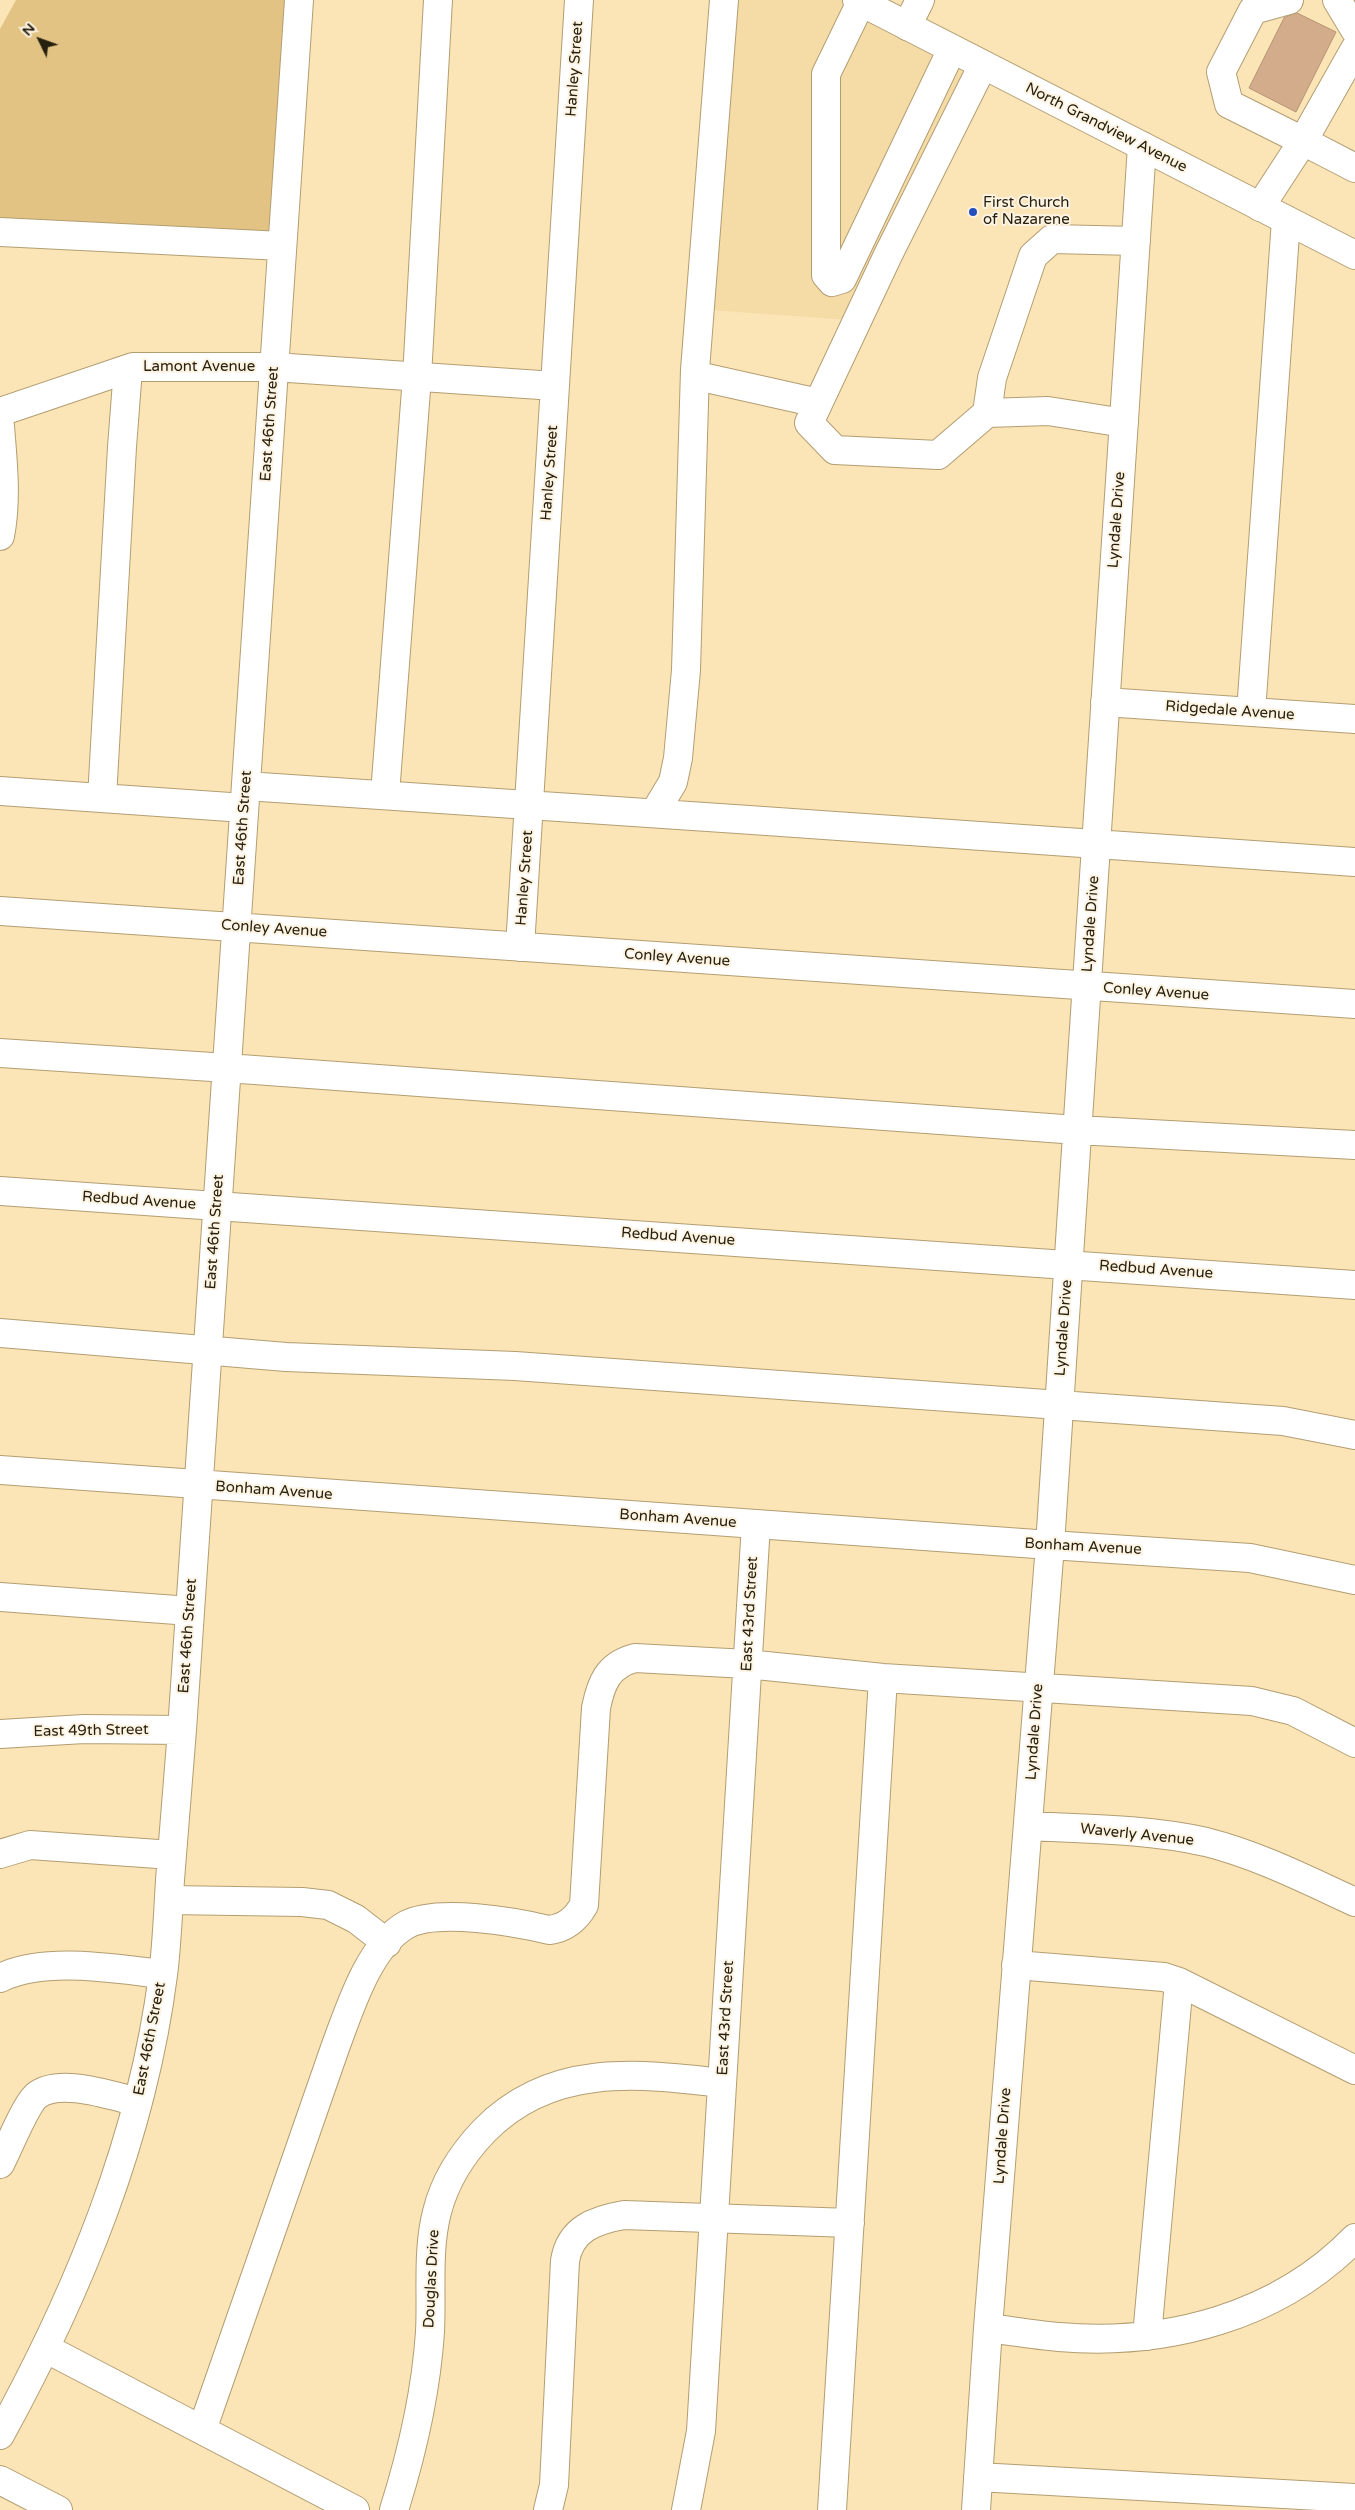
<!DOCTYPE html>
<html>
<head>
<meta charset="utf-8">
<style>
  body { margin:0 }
  #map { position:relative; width:1355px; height:2510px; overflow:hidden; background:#fbe5b7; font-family:"Varela Round",sans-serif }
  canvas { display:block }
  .north { position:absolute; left:15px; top:15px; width:50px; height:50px; -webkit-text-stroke:4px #fdf3e2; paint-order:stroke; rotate:312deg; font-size:14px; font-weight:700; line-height:20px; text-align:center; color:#28200e }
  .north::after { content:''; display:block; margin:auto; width:18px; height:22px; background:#28200e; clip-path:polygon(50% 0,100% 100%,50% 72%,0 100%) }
</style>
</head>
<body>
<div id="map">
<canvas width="1355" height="2510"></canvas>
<div class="north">N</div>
</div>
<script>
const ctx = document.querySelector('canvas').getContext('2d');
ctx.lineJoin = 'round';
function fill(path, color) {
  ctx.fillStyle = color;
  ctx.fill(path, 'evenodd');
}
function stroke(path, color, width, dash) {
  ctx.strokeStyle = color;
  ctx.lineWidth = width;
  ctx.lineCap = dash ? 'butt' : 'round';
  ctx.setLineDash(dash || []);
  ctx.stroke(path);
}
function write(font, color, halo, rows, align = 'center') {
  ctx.font = font + ' "Varela Round",sans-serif';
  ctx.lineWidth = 4;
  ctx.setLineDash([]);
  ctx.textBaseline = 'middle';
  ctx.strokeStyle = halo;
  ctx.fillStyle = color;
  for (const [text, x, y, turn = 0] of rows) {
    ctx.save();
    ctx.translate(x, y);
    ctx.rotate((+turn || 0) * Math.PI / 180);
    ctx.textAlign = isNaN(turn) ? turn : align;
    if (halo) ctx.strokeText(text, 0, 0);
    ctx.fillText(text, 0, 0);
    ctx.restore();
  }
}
const built = new Path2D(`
  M720,0H857L977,62L848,320L697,309Z`);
const green = new Path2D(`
  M16,0H300L282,245L0,232V29Z`);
const building = new Path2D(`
  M1297,13L1336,32L1296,112L1249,88L1284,18Z`);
const minor = new Path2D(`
  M724,0L695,370L702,377L818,403
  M1337,0L1355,30
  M861,2L826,74V275L832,282L842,279L952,49
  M907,26L920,0
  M1355,49L1303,141L1355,168
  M983,65L888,255L809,423L835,450L938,455L987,413L1048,411L1124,423
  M1260,207L1303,141L1229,104L1221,72L1253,10L1289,0
  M0,232L282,246
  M0,412L133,367H274L555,386
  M987,413L992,378L1033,256L1052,239L1136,241
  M0,426C3,464 7,499 0,536
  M1105,702L1355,719
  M1251,712L1286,220
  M246,786C616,808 985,839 1355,862
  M0,791L244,808
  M385,794L417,377L438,0
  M102,798L122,447L128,369
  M655,812L673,782L678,758L686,670L695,370
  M0,911L1355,1004
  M520,947L579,0
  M0,1053L227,1068L1077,1130L1355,1145
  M0,1191L1355,1285
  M0,1333L286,1357L515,1366L1283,1421L1355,1435
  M0,1470L1050,1545L1250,1558L1355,1580
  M0,1597L190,1611
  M0,1734L84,1729L182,1730
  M1028,1826C1087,1829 1148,1829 1206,1842C1258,1855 1307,1880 1355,1902
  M0,1854L30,1845L172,1855
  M169,1900L302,1902L328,1905L356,1919L387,1943
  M1016,1965L1164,1977L1179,1982L1355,2070
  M0,1978C46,1956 114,1969 163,1974
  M0,2164C8,2149 25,2106 36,2096C59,2077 112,2096 138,2102
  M988,2328C1012,2331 1035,2335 1059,2337C1167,2346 1278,2317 1355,2238
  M1147,2336L1179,1982
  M45,2348L355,2510
  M202,2430L336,2045C350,2008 369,1946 406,1925C437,1908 516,1922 549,1930C566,1928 576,1919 584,1905L596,1708C601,1683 608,1665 635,1658L747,1664L883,1678L1252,1701L1293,1711L1355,1743
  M0,2435C79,2291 142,2138 163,1975C167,1944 168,1912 170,1880C174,1830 178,1780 182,1730L299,0
  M978,2477L1355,2498
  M0,2480L58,2510
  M394,2510C412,2453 426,2392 430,2332C432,2293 427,2250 437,2212C445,2180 462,2154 484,2131C550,2063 636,2073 722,2083
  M548,2510L554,2485L565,2261C570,2229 595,2220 624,2215L850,2223
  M686,2510L701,2431L756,1524
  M832,2510L883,1678
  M976,2510L988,2328L1050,1545L1142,146`);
const major = new Path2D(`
  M857,0L1355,255`);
const markers = [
  [973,212,5,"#244ebd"]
];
const streetNames = [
  ["Hanley Street",575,69,-86],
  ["North Grandview Avenue",1106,128,27],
  ["Lamont Avenue",199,367],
  ["East 46th Street",270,424,-86],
  ["Hanley Street",550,473,-86],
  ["Lyndale Drive",1117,520,-86],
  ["Ridgedale Avenue",1230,711,4],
  ["East 46th Street",243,828,-86],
  ["Hanley Street",525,878,-86],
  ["Lyndale Drive",1091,924,-86],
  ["Conley Avenue",274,929,4],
  ["Conley Avenue",677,958,4],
  ["Conley Avenue",1156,992,4],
  ["Redbud Avenue",139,1201,4],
  ["East 46th Street",215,1232,-86],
  ["Redbud Avenue",678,1237,4],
  ["Redbud Avenue",1156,1270,4],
  ["Lyndale Drive",1064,1328,-86],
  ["Bonham Avenue",274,1491,4],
  ["Bonham Avenue",678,1519,4],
  ["Bonham Avenue",1083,1547,3],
  ["East 43rd Street",750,1614,-87],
  ["East 46th Street",188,1636,-86],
  ["East 49th Street",91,1731,-1],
  ["Lyndale Drive",1035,1732,-86],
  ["Waverly Avenue",1137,1835,6],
  ["East 43rd Street",726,2018,-87],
  ["East 46th Street",150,2039,-79],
  ["Lyndale Drive",1003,2136,-86],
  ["Douglas Drive",432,2279,-87]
];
const poiNames = [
  ["First Church",983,203],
  ["of Nazarene",983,220]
];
fill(built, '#f5dba6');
fill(green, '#e2c384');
fill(building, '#d3ad8b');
stroke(building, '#b69271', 1);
stroke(minor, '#b39e72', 30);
stroke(major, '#b39e72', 30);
stroke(minor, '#fff', 28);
stroke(major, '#fff', 28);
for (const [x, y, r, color] of markers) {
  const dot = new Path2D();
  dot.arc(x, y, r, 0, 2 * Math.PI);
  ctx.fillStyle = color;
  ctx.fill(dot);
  stroke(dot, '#fdf3e2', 2);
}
write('15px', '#28200e', '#fdf3e2', streetNames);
write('15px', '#28200e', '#fdf3e2', poiNames, 'left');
</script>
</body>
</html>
